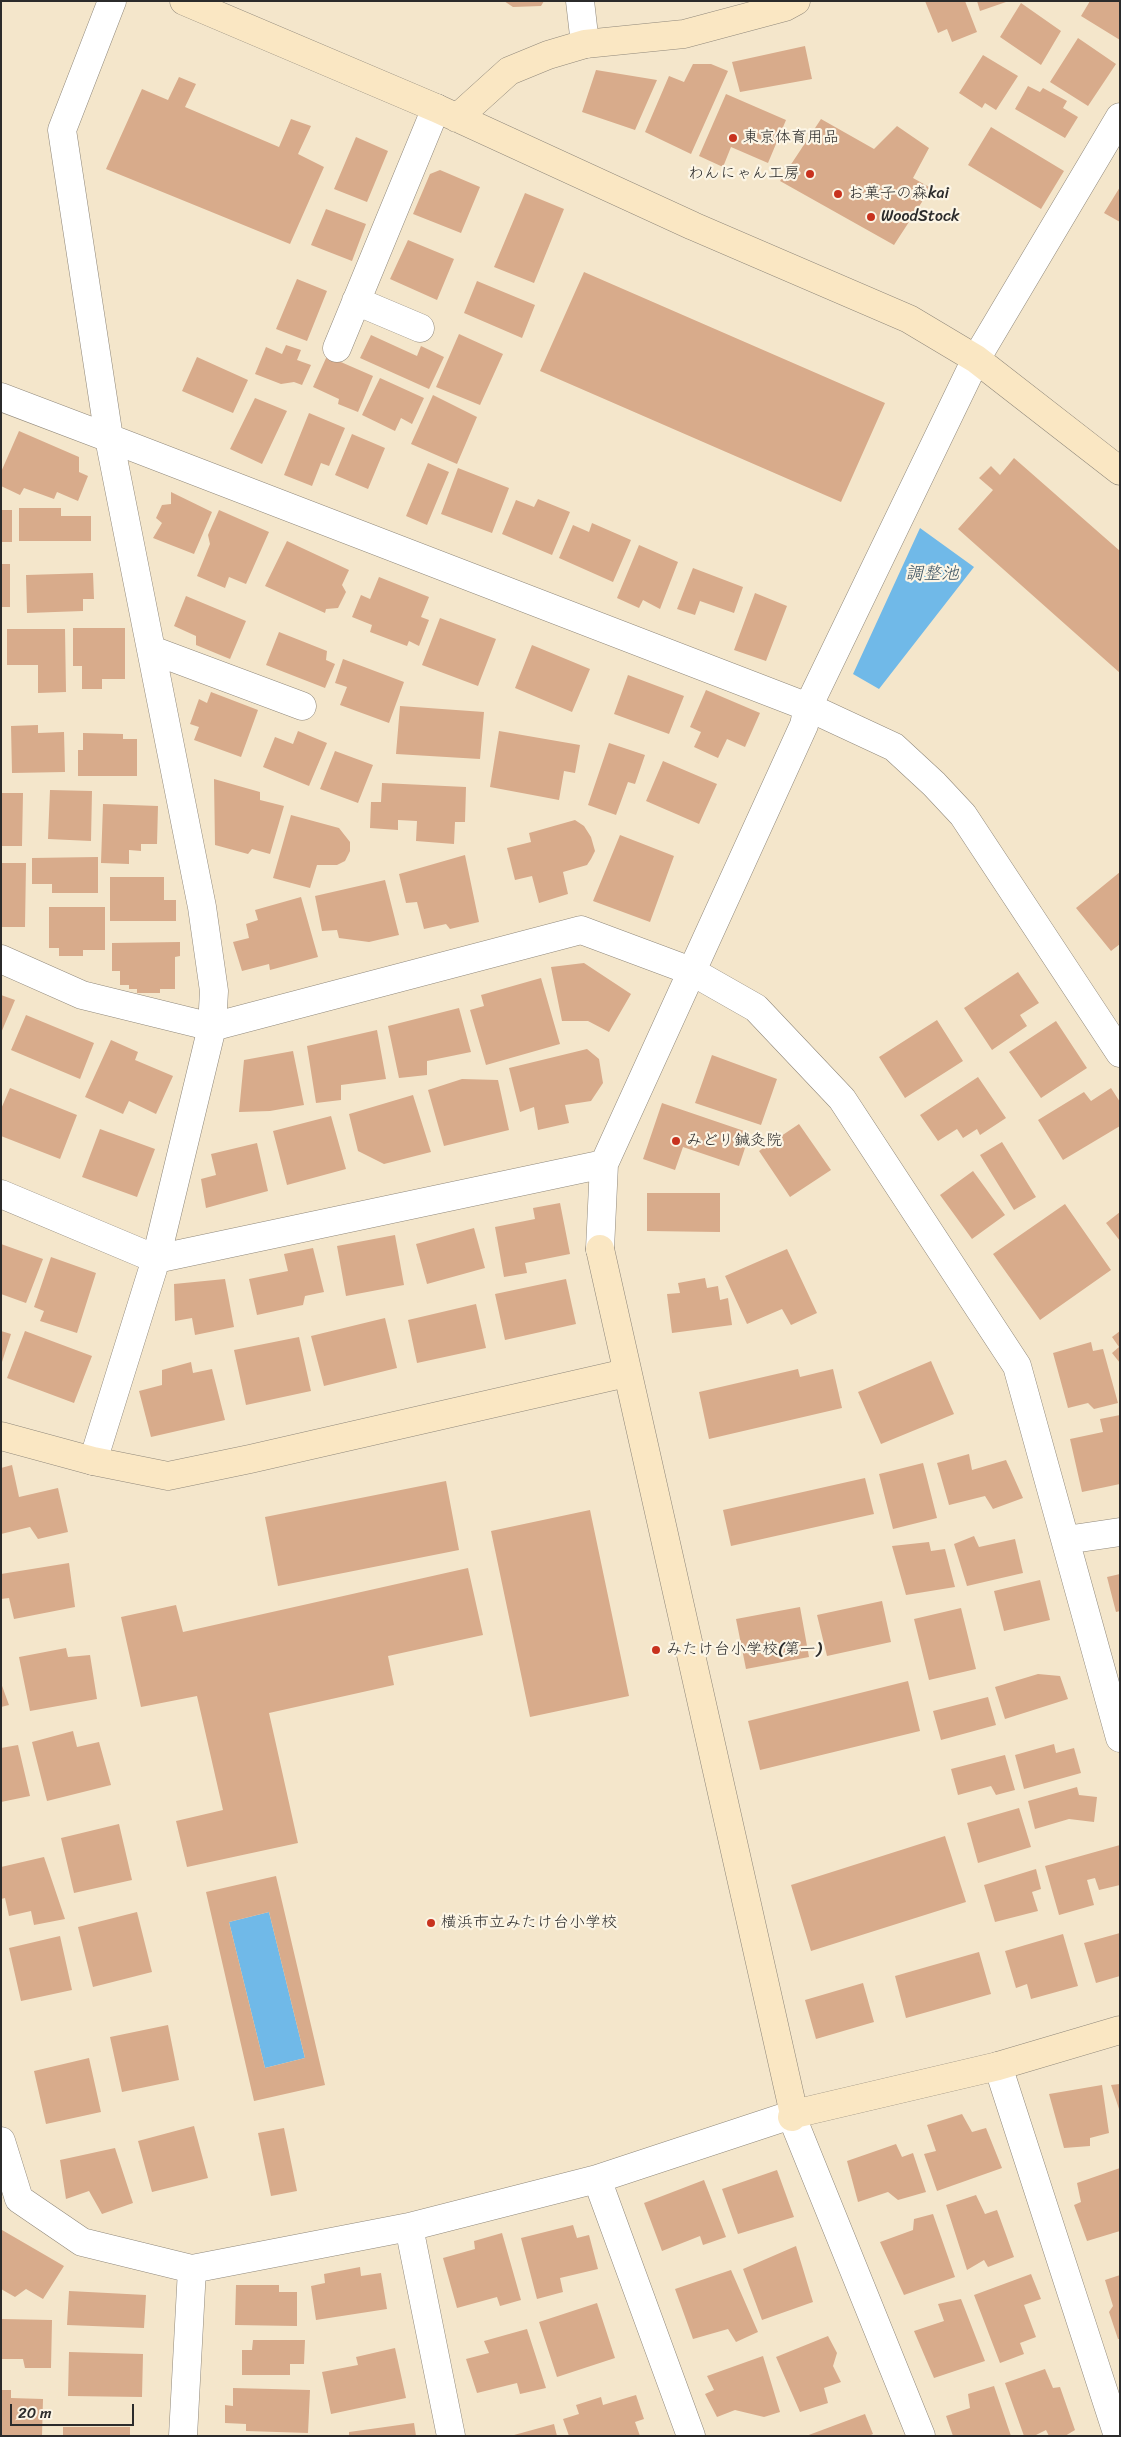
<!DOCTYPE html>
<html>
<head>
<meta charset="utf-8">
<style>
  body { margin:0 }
  #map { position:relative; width:1121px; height:2437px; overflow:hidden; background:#f4e6cb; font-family:Sriracha,sans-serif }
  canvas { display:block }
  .frame { position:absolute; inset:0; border:2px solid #2b2b2b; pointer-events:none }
  .scale { position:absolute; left:10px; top:2404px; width:124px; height:22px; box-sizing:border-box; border:2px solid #2b2b2b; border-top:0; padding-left:6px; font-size:15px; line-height:18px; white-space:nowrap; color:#2b2b2b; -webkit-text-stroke:4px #fcf5e5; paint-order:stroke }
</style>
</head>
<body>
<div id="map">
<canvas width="1121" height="2437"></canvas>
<div class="frame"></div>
<div class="scale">20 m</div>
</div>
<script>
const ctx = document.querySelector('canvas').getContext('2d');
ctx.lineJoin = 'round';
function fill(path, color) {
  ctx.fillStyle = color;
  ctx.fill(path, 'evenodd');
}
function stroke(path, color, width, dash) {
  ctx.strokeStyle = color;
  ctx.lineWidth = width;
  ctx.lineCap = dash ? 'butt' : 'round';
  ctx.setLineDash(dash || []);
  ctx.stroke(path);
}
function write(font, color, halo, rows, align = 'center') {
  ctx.font = font + ' Sriracha,"Klee One",sans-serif';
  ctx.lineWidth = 4.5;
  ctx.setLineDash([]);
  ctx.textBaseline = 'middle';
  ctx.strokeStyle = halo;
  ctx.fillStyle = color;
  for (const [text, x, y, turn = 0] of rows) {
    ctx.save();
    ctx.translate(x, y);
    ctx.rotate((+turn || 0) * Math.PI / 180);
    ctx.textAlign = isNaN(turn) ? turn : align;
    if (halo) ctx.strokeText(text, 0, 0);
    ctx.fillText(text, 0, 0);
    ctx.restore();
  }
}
const water = new Path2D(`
  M920,528L974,567L879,689L853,674Z
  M269,1912L305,2058L265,2068L229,1922Z`);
const building = new Path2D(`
  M504,1H544L541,6L513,7Z
  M925,1H965L977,32L952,42L947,29L938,33Z
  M977,1H1006V2L980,11Z
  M1090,1H1120V40L1081,16Z
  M1021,3L1061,31L1041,65L1000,37Z
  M1078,38L1116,64L1088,106L1050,82Z
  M805,46L812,79L740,92L732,62Z
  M983,55L1018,76L996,110L985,103L982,108L959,93Z
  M693,64H711L728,71L691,154L645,132L669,76L684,82Z
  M596,70L657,80L635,130L582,112Z
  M179,77L196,84L185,107L279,147L291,119L311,126L298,154L324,167L290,244L106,169L142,89L168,100Z
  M1028,86L1040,92L1043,88L1067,101L1063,108L1078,117L1065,138L1015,109Z
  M726,94L786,120L768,163L731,147L723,167L699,156Z
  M821,119L874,149L897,126L929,148L913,178L931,188L894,245L780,181Z
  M991,127L1064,171L1041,209L968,165Z
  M356,137L388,151L367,202L334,189Z
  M440,170L480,187L461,233L413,214L430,174Z
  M1120,187V222L1104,213Z
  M525,193L564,209L534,283L494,267Z
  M326,209L366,224L352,261L311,245Z
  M408,240L454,259L437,300L390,279Z
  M584,272L885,403L841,502L540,371Z
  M297,279L327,291L307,341L276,329Z
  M477,281L535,305L522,338L464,313Z
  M459,334L503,354L480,405L436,387Z
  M371,335L417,356L421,346L444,357L429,389L360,358Z
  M286,345L301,350L297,360L311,365L302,385L294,382L281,384L255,374L266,347L282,354Z
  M327,356L373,376L358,412L338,404L339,399L313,387Z
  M197,357L248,380L233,413L182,391Z
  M380,378L424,398L412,424L401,418L395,431L362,415Z
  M433,395L477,417L457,464L411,444Z
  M255,398L287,411L262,464L230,449Z
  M309,413L345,428L329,466L321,463L312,486L284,475Z
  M19,431L79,457V472L88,476L78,501L57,492L54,499L24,488L20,495L1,486V472Z
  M352,434L385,448L368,489L335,475Z
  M1014,458L1120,551V673L958,529L993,490L979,478L991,466L1000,475Z
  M428,463L449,472L427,525L406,516Z
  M458,468L509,488L492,533L441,514Z
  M171,492L212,512L194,554L153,538L162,523L156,518L162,505L171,504Z
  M538,499L570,512L552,555L502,534L516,500L534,507Z
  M19,508H61V516H91V541H19Z
  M1,510H12V542H1Z
  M219,510L269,532L246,584L229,577L225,588L197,576L210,544L208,535Z
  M592,523L631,540L613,582L559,558L573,525L589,532Z
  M287,541L349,570L342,585L346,592L338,608L326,609L325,613L265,586Z
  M639,545L678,562L660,609L643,600L639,608L617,598Z
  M1,564H10V607H1Z
  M693,568L743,587L734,613L700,601L695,615L677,609Z
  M93,573L94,599H83V611L27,613L26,575Z
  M379,577L429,597L421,617L429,620L419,646L409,641L407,646L370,632L372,625L352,617L361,595L370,599Z
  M755,593L787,606L766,661L734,650Z
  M186,596L246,621L230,659L196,645V636L174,626Z
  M440,618L496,639L478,686L422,665Z
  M73,628H125V679H102V689H82V666H73Z
  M7,629H65L66,692L38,693V665H7Z
  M279,632L327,651L326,660L335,664L325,688L266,665Z
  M532,645L590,669L572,712L515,688Z
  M343,659L404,682L389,723L340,705L347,687L335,683Z
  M628,675L684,696L669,734L614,714Z
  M706,690L760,713L745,747L727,739L718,758L694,747L701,732L690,727Z
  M211,692L258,710L241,757L194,740L199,727L190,724L199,699L207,703Z
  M400,706L484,712L480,759L396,754Z
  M38,725V733L64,732L65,772L12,773L11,726Z
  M298,731L327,743L309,786L263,767L275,737L293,744Z
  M499,731L580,745L575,773L564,771L559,800L490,787Z
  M83,733L123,734V739H137V776H78V750H83Z
  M609,743L645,755L635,784L628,782L616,815L588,805Z
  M335,751L373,765L358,803L320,789Z
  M663,761L717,784L699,824L646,801Z
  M214,779L260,792V800L284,806L270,854L252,849L248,854L215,845Z
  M382,783L466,787L465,822H455L454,844L416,841L417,821L398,820V830L370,828L371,802H381Z
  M50,790L92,791L91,841L48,839Z
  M1,793H23L22,846H1Z
  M103,804L158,806L157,844H141V851L129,850V864L101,863Z
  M291,815L339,828L350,842V851L345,861L337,865H317L310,888L273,878Z
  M575,820L584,826L591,837L595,851L591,859L587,865L563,872L568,894L539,903L532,876L515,880L507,848L531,842L529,833Z
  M620,835L674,856L650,922L593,901Z
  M465,855L479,922L450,929L446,924L424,929L417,902L406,903L399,874Z
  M98,857V893H52V884H32V858Z
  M1,863H26L25,927H1Z
  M1120,872V944L1111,951L1076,908Z
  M110,877H164V900H176V921H110Z
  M385,880L399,935L369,942L339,938L337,930L322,931L315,896Z
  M301,897L318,957L270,970L269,964L242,971L233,942L249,938L246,924L258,920L255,910Z
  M49,907H105V950H83V956H59V948H49Z
  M180,942V956L175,957V989H160V993H137V989H129V985H120V971H112V943Z
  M584,963L631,994L609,1032L588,1021H562L551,967Z
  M1018,972L1039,1003L1020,1015L1027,1026L992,1050L964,1008Z
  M541,978L560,1044L486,1065L470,1010L484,1006L481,995Z
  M1,995L15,1000L1,1033Z
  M459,1008L471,1052L427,1061V1075L399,1078L388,1026Z
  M26,1015L94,1043L80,1079L11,1050Z
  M937,1020L963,1061L905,1098L879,1057Z
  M1056,1021L1087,1068L1041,1098L1009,1052Z
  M377,1030L386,1079L341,1085V1100L316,1103L307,1046Z
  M111,1040L138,1052L135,1060L173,1076L156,1114L129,1101L123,1114L85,1097Z
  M587,1049L599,1059L603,1083L591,1101L565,1105L569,1123L538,1130L534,1107L520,1112L509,1068Z
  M293,1051L304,1105L270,1111L239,1112L244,1060Z
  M712,1055L777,1079L761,1125L695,1103Z
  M978,1077L1006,1118L980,1135L977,1129L963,1138L957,1129L938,1141L920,1115Z
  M462,1079L498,1080L509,1130L444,1146L428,1090Z
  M10,1088L77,1115L60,1159L1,1136V1109Z
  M1111,1088L1120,1102V1126L1063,1160L1038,1120L1084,1092L1091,1101Z
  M413,1095L431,1152L384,1164L358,1151L349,1114Z
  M662,1103L750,1133L739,1166L683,1147L675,1170L643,1159Z
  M331,1116L346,1169L287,1185L273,1131Z
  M799,1124L831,1170L790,1197L759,1151Z
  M100,1129L155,1149L137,1197L82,1177Z
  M1002,1142L1036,1197L1014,1210L980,1155Z
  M257,1143L268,1191L206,1208L201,1179L216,1175L211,1154Z
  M973,1171L1005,1215L972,1239L940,1195Z
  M647,1193H720V1232L647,1231Z
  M560,1203L570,1254L525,1263L527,1273L504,1277L495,1227L535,1219L533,1208Z
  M1065,1204L1111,1270L1040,1320L993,1254Z
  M1120,1212V1241L1106,1223Z
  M474,1228L485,1268L427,1284L416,1244Z
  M395,1235L404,1285L346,1296L337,1246Z
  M1,1244L43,1259L26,1303L1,1294Z
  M313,1248L324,1292L305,1296L303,1305L257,1315L249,1279L288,1271L284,1254Z
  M787,1249L817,1313L791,1325L782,1309L747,1324L725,1276Z
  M51,1257L96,1273L77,1333L40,1321L44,1311L34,1307Z
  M705,1278L707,1288L718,1286L720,1300L728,1298L732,1325L672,1333L667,1294L680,1293L678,1283Z
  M225,1279L234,1327L195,1335L192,1318L175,1321L174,1284Z
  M566,1279L576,1324L505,1340L495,1294Z
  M476,1304L486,1348L417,1363L408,1320Z
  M385,1318L397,1368L324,1386L311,1336Z
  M1,1331L11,1334L2,1362H1Z
  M25,1331L92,1356L74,1403L7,1378Z
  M1120,1331V1363L1112,1353L1119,1347L1112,1337Z
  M299,1337L311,1391L246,1405L234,1350Z
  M1091,1342L1093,1351L1103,1349L1118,1403L1094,1409L1088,1403L1068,1408L1053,1353Z
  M931,1361L954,1414L881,1444L858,1392Z
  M191,1362L193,1373L212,1369L225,1420L151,1437L139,1391L162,1385V1370Z
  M798,1369L800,1377L833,1369L842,1408L709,1439L699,1392Z
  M1120,1415V1484L1082,1492L1070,1439L1103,1432L1100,1419Z
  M969,1454L972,1470L1006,1460L1023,1498L993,1509L985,1496L949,1505L937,1463Z
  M923,1463L937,1518L893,1529L879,1474Z
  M12,1465L19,1497L58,1488L68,1532L38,1539L30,1527L1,1534V1468Z
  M865,1478L874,1514L731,1546L723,1510Z
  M446,1481L459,1550L278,1586L265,1517Z
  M590,1510L629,1696L530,1717L491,1531Z
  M974,1536L979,1547L1015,1539L1023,1573L967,1586L954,1544Z
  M929,1542L931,1551L945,1549L955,1587L906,1595L892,1546Z
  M69,1563L75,1607L14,1619L9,1598L1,1599V1574Z
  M468,1568L483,1635L388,1656L394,1685L269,1713L298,1843L187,1867L176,1821L223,1810L197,1696L141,1707L121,1617L176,1605L183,1632Z
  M1120,1574V1611L1116,1612L1107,1577Z
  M1040,1580L1050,1620L1004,1631L994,1591Z
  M882,1601L891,1642L827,1656L817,1615Z
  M800,1607L809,1657L746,1669L736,1619Z
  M961,1608L976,1669L929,1680L914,1619Z
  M66,1648L68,1657L90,1655L97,1699L30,1711L19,1657Z
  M1038,1674L1060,1676L1068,1699L1005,1719L995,1687Z
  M908,1681L920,1731L760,1770L748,1721Z
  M1,1683L9,1705L1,1707Z
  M988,1697L996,1725L941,1740L933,1711Z
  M73,1731L77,1747L99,1742L111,1785L47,1801L32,1742Z
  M1054,1744L1056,1753L1074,1748L1081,1773L1024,1789L1015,1755Z
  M18,1745L30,1796L1,1802V1748Z
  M1005,1755L1015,1790L996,1795L991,1786L958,1795L951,1769Z
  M1077,1787L1079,1795L1097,1797L1094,1822L1069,1819L1035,1829L1028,1801Z
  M1019,1808L1031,1847L978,1863L967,1823Z
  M119,1824L132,1880L74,1893L61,1838Z
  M945,1836L966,1902L811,1951L791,1885Z
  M1120,1845V1885L1099,1890L1095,1878L1087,1880L1094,1905L1059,1915L1045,1866Z
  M44,1857L65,1919L34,1925L31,1911L9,1916L5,1898L1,1899V1867Z
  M1036,1869L1041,1889L1032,1892L1038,1911L995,1922L984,1885Z
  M276,1876L325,2085L254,2101L206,1892ZM269,1912L305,2058L265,2068L229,1922Z
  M137,1912L152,1972L93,1987L78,1927Z
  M1120,1933V1976L1096,1983L1084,1943Z
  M1063,1934L1078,1986L1031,1999L1027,1984L1016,1988L1005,1951Z
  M60,1936L72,1990L21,2001L9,1948Z
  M979,1952L991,1994L906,2018L895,1976Z
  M863,1983L874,2022L816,2039L805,2000Z
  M168,2025L179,2080L122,2092L110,2037Z
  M89,2058L101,2112L46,2124L34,2071Z
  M1120,2084V2109H1119L1111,2085Z
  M1102,2085L1109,2133L1090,2138V2146L1064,2148L1049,2094Z
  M962,2114L972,2132L986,2128L1002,2168L937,2191L924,2154L936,2151L927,2125Z
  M194,2126L208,2178L152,2192L138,2141Z
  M284,2128L297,2191L271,2196L258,2133Z
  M896,2144L902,2157L913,2153L926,2192L898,2200L888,2192L858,2202L847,2161Z
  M115,2148L133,2203L102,2214L89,2191L66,2199L60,2160Z
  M1120,2168V2231L1087,2241L1074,2205L1081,2202L1077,2183Z
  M777,2170L794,2217L738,2234L722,2189Z
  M704,2180L726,2237L703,2245L700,2236L662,2251L644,2203Z
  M976,2195L985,2214L997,2210L1014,2257L988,2267L984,2260L967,2270L946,2205Z
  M933,2214L955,2277L904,2295L880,2242L913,2230L914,2219Z
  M573,2225L577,2238L589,2235L598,2269L560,2278L563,2292L537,2299L521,2238Z
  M2,2230L64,2266L43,2299L26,2289L15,2297L1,2289Z
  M502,2233L521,2300L500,2306L497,2297L457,2308L443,2258L475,2249L474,2241Z
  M796,2246L813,2302L762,2320L743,2269Z
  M360,2267L361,2276L381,2273L387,2309L316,2320L311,2286L325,2283L324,2274Z
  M731,2270L758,2332L736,2342L728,2329L693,2339L675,2289Z
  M1031,2274L1041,2299L1024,2305L1036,2337L1020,2343L1024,2354L1000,2363L974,2295Z
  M1120,2275V2339H1118L1109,2312L1113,2306L1105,2280Z
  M236,2285H279V2292H297V2326L235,2325Z
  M69,2291L146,2295L144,2328L67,2325Z
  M961,2299L985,2361L934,2378L914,2331L944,2321L938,2304Z
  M597,2303L615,2358L557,2377L539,2322Z
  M1,2319L52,2320L51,2368H25L23,2359H1Z
  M527,2329L546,2388L520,2394L517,2383L477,2393L466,2359L489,2353L484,2341Z
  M828,2336L837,2353L833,2366L841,2382L824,2388L828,2403L800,2412L776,2357Z
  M253,2340H305L304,2364H290V2375H242V2350H252Z
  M395,2348L406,2398L331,2414L322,2372L358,2365L356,2357Z
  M69,2352L143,2354L142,2397L68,2396Z
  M763,2356L780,2412L764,2417L735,2410L717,2417L705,2394L714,2390L707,2376Z
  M1045,2369L1053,2388L1060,2387L1075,2430L1065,2436H1049L1046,2430L1034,2436H1024L1005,2383Z
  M994,2386L1011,2436H953L946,2416L970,2408L968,2394Z
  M233,2388L310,2390L308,2433L246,2431V2424L225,2423V2405L233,2406Z
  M1,2390H11V2398L43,2399L42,2436H1Z
  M636,2395L644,2419L635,2422L640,2436H569L563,2419L579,2414L576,2405L601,2397L603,2405Z
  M865,2414L873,2434L869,2436H806Z
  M414,2423L416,2436H349V2432Z
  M554,2424L557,2436H514V2435Z
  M63,2427H130V2436H63Z`);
const street = new Path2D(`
  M112,1L62,130L109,438L808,707L894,747L934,784L963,815L1120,1053
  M580,1L585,44
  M356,301L420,328
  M337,348L436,108
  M1,397L109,438L202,907L214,991L212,1027L156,1259L93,1461
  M152,650L302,706
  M1,959L82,995L212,1027L581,930L691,971L756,1008L842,1099L1017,1366L1120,1738
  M1,1194L156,1259L604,1164
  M600,1249L604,1164L804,725L808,707L976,359L1120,117
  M1066,1540L1120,1532
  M998,2066L1118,2436
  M792,2117L921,2436
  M1,2141L19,2199L82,2242L192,2269L409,2227L597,2179L794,2114
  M597,2179L691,2436
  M409,2227L451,2436
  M183,2436L192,2269`);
const secondary = new Path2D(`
  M184,1L436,108L693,226L909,319L976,359L1120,471
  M457,118L509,71L548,55L585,44L684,34L785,7L796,1
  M600,1249L794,2114L792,2117
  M1,1436L93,1461L168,1476L250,1459L626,1373
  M794,2114L998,2066L1120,2030`);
const markers = [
  [733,138,5,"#c8321e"],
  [810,174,5,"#c8321e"],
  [838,194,5,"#c8321e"],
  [871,217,5,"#c8321e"],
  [676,1141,5,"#c8321e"],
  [656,1650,5,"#c8321e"],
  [431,1923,5,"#c8321e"]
];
const poiNames = [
  ["東京体育用品",743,138],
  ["わんにゃん工房",800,174,"right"],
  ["お菓子の森kai",848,194],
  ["WoodStock",881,217],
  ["みどり鍼灸院",686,1141],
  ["みたけ台小学校(第一)",666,1650],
  ["横浜市立みたけ台小学校",441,1923]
];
const waterNames = [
  ["調整池",932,574]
];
fill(water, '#70b9e8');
fill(building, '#d8ab8b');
stroke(street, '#90887b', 29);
stroke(secondary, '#90887b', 29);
stroke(street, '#fff', 28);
stroke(secondary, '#fae7c3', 28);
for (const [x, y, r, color] of markers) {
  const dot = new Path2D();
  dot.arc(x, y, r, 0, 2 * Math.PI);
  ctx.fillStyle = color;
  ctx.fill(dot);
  stroke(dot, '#fcf5e5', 2);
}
write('16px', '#2b2b2b', '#fcf5e5', poiNames, 'left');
write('italic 18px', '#405664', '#fcf5e5', waterNames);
</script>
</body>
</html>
